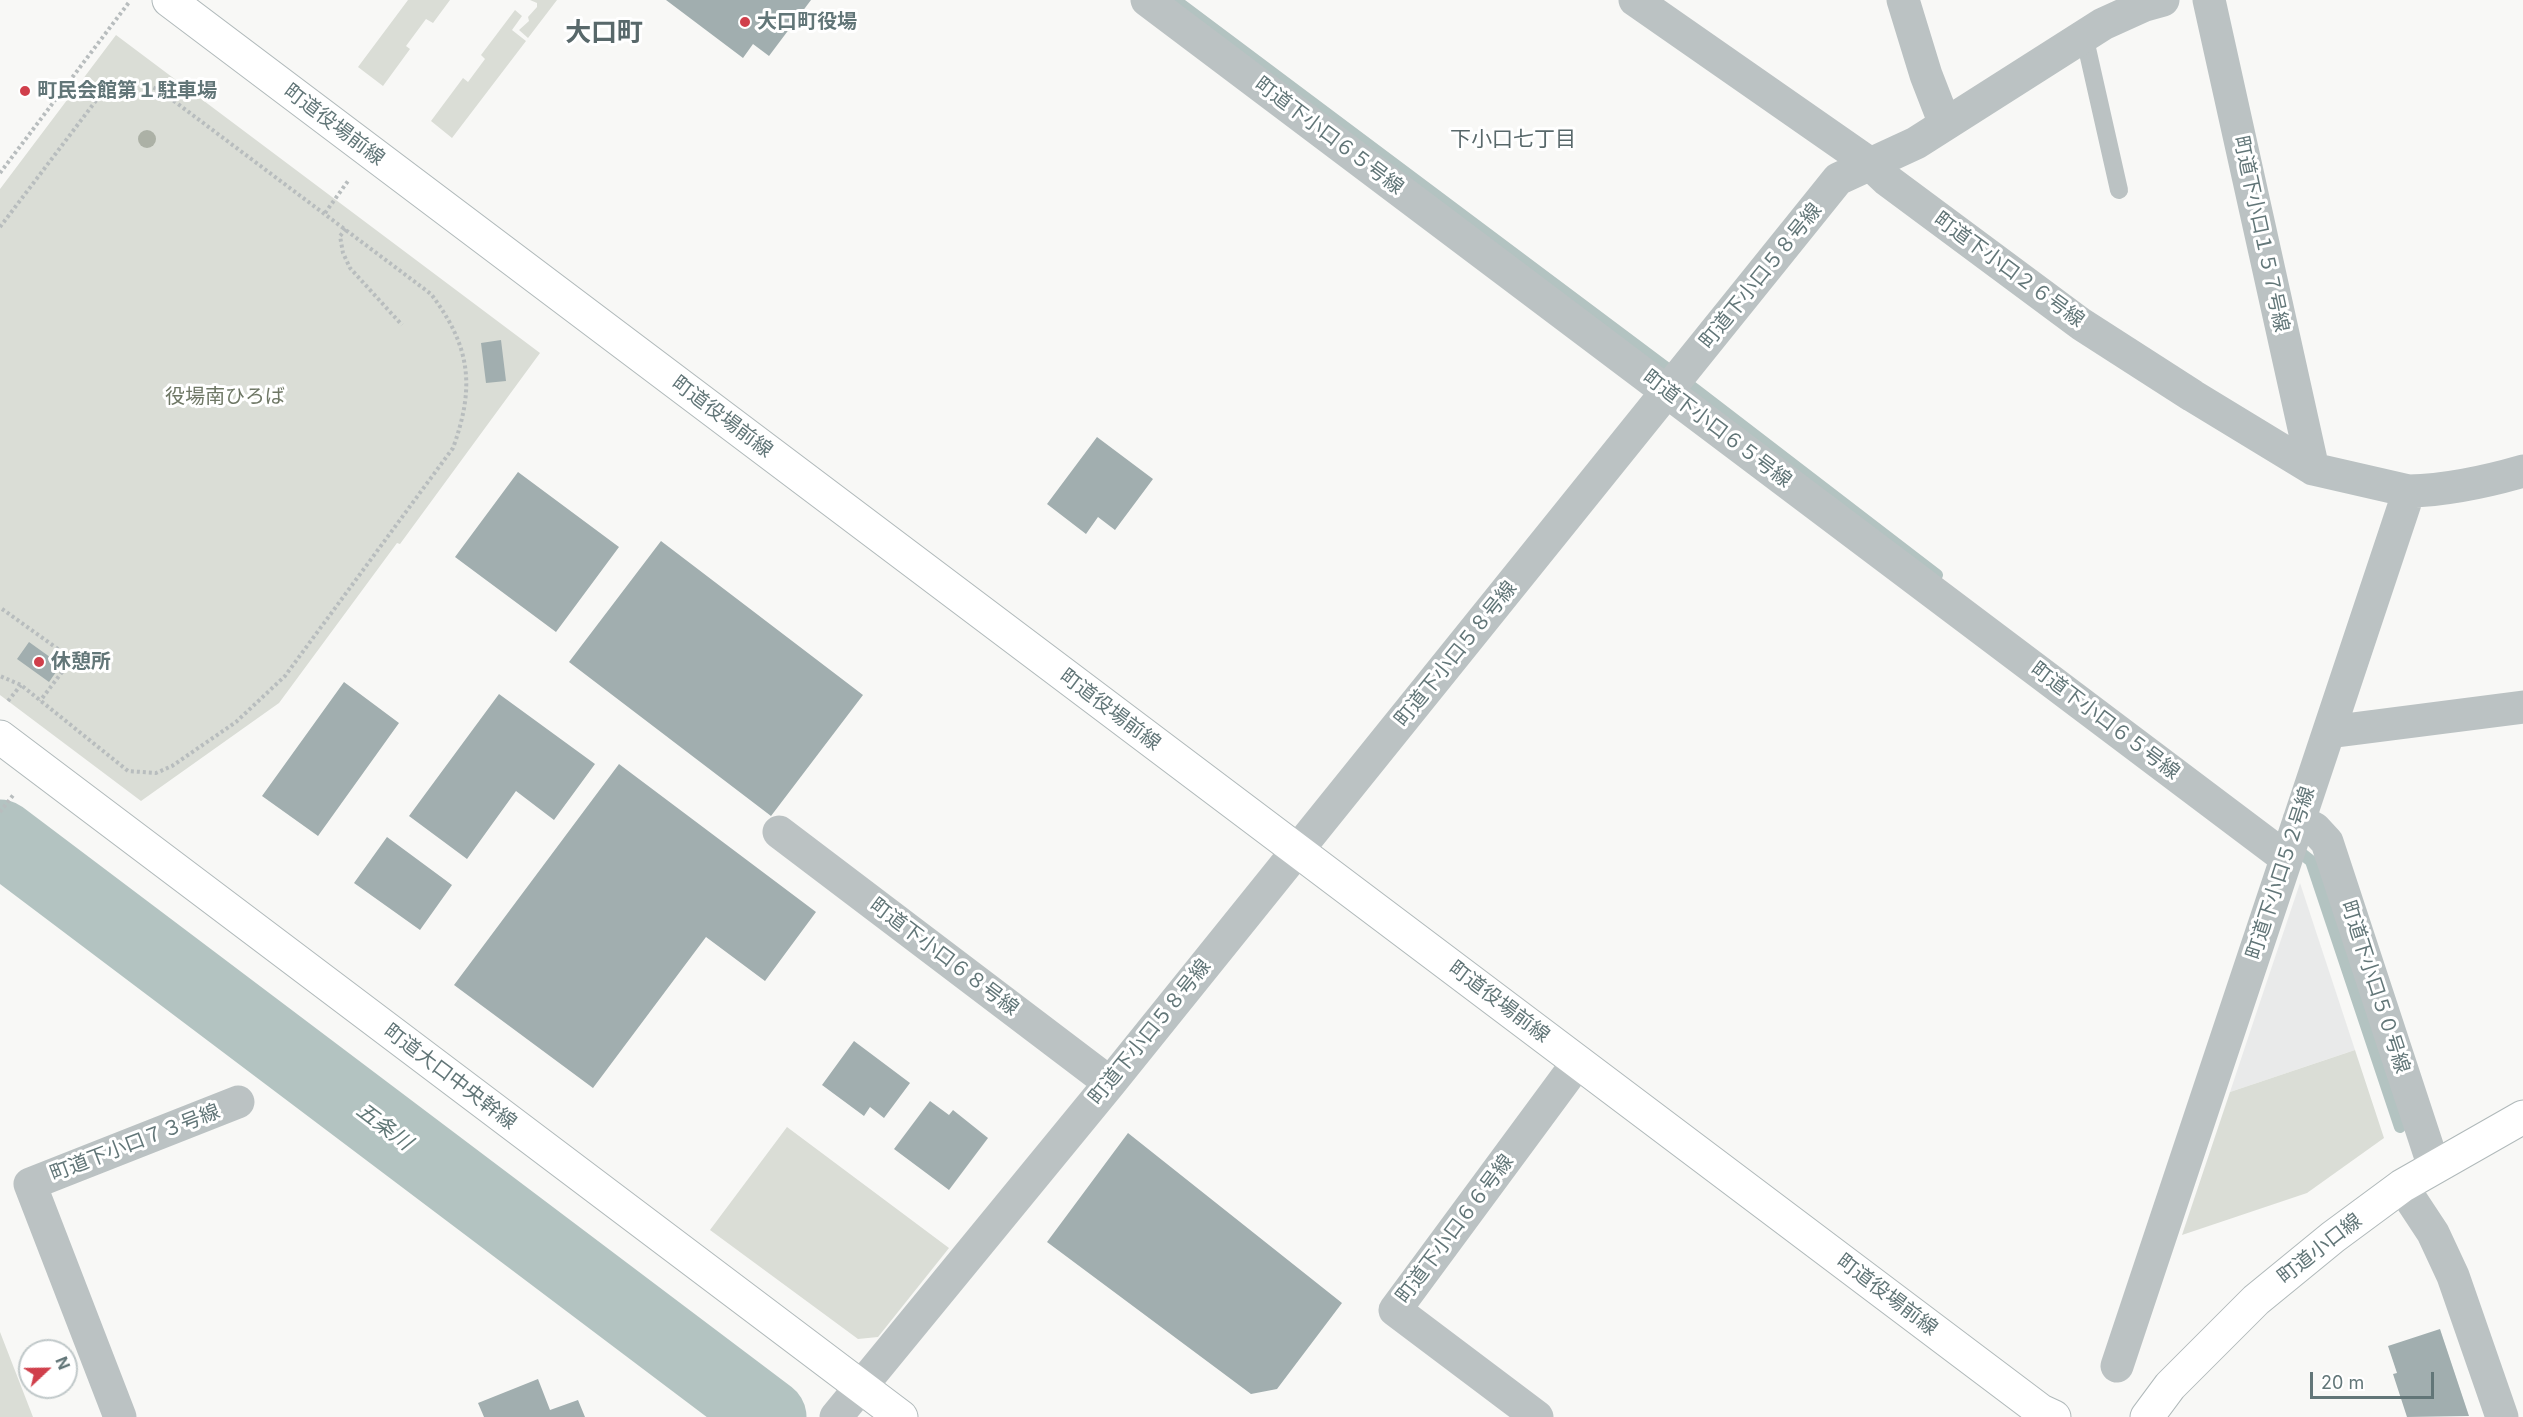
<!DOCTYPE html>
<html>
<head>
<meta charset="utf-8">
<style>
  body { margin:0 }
  #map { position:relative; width:2523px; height:1417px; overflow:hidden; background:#f8f8f6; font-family:Inter,sans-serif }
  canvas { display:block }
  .north { position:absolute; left:18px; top:1339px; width:60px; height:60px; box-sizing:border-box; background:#fff; border:2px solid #c0c8c9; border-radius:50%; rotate:68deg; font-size:16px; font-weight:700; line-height:24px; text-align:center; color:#627678 }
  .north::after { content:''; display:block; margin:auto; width:21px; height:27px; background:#d03f4b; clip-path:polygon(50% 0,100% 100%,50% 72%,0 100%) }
  .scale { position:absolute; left:2310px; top:1372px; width:124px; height:27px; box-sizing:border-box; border:3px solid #627678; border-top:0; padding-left:8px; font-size:18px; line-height:21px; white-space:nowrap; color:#627678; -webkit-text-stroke:4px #fff; paint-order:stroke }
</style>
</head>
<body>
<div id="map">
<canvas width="2523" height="1417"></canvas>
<div class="north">N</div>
<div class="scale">20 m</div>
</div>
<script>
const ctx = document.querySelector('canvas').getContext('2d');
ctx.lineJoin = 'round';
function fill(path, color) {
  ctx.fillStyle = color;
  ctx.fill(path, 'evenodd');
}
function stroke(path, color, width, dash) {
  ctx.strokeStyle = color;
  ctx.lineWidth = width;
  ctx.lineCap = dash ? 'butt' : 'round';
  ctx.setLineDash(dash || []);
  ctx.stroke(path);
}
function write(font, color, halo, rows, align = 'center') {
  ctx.font = font + ' Inter,"Noto Sans JP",sans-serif';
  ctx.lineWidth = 6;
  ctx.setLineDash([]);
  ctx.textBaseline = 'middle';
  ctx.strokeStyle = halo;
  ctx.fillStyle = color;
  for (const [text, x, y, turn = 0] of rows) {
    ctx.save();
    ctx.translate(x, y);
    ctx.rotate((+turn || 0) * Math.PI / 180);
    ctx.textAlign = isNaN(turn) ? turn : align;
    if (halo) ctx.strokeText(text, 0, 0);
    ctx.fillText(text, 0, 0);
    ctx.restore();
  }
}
const built = new Path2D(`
  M2300,883L2355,1050L2230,1092L2261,999Z`);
const green = new Path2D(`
  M408,0H450L433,23L426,19L406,46L410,49L383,86L358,67Z
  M530,0H557L528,38L519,30L529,21L528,17L537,7V3Z
  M515,10L522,16L512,30L526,41L452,138L431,121L463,78L468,82L485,59L481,55Z
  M116,35L540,353L400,544L397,543L279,703L141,801L0,695V189Z
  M2355,1050L2384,1138L2307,1193L2182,1235L2230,1092Z
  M787,1127L949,1248L878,1337L858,1339L710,1230Z
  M0,1332L33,1417H0Z`);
const stream = new Path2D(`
  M1175,0L1696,390L1937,575
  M2292,846L2311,861L2400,1127`);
const river = new Path2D(`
  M0,837L769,1417`);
const building = new Path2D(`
  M666,0H811L769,56L753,44L743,58Z
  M501,340L506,381L486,383L481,343Z
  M1097,437L1153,479L1115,530L1098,517L1086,534L1047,504Z
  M518,472L619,547L556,632L455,557Z
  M661,541L863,695L771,816L569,662Z
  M29,642L61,665L49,682L17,659Z
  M344,682L399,723L318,836L262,796Z
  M499,694L595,764L554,820L516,791L467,859L409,816Z
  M619,764L816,912L765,981L706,937L593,1088L454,985Z
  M387,837L452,885L420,930L354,883Z
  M854,1041L910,1083L884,1118L870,1107L864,1116L822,1085Z
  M930,1101L949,1115L953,1110L988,1138L949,1190L894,1149Z
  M1128,1133L1342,1303L1277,1389L1251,1394L1047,1242Z
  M2440,1329L2469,1416L2407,1417L2393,1374L2397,1373L2388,1346Z
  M538,1379L550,1410L578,1400L585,1417H484L478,1403Z`);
const path = new Path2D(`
  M0,173L130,1
  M325,213L348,181
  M0,227L98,98C119,80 138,78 162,92L431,294C471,347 475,387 453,448L285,676L236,722L172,766L156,773L128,771L21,685L0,676
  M346,229L340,236L343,253L350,268L402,325
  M2,609L72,659L40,701
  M8,701L21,685
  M0,812L14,794`);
const lane = new Path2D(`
  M2084,35L2119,190`);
const street = new Path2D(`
  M1147,0L2286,858
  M1635,0L1869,163L1887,180L2081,324L2193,396L2313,469L2409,491
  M1903,0L1926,75L1945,124
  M2209,0L2313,469
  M2329,732L2523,707
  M2299,820L2315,829L2327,842L2434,1167
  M779,832L1110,1083
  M2402,1186L2433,1233L2453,1276L2502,1417
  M2117,1366L2409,491C2448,490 2485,482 2523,471
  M120,1417L30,1184L238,1102
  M836,1417L1110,1083L1838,179L1916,143L2103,24L2145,5L2163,0
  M1537,1417L1395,1310L1578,1062`);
const secondary = new Path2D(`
  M169,0L2041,1411L2054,1417
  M0,737L901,1417
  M2147,1417L2170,1386L2256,1300L2333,1237L2402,1186L2523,1117`);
const trees = [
  [147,139]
];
const markers = [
  [745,22,6,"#d03f4b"],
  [25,91,6,"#d03f4b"],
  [39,662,6,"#d03f4b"]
];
const poiNames = [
  ["大口町役場",757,22],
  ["町民会館第１駐車場",37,91],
  ["休憩所",51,662]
];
const streetNames = [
  ["町道役場前線",334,125,37],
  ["町道下小口６５号線",1329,136,37],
  ["町道下小口１５７号線",2261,234,78],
  ["町道下小口２６号線",2009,270,36],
  ["町道下小口５８号線",1761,276,-51],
  ["町道役場前線",722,417,37],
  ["町道下小口６５号線",1717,429,37],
  ["町道下小口５８号線",1456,654,-51],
  ["町道役場前線",1110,710,37],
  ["町道下小口６５号線",2105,721,37],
  ["町道下小口５２号線",2281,873,-72],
  ["町道下小口６８号線",944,957,37],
  ["町道下小口５０号線",2375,987,72],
  ["町道役場前線",1499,1002,37],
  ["町道下小口５８号線",1150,1032,-51],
  ["町道大口中央幹線",450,1077,37],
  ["町道下小口７３号線",135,1143,-21],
  ["町道下小口６６号線",1455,1229,-53],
  ["町道小口線",2320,1249,-38],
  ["町道役場前線",1887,1295,37]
];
const parkNames = [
  ["役場南ひろば",225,397]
];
const neighbourhoodNames = [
  ["下小口七丁目",1513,140]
];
const waterNames = [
  ["五条川",384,1127,37]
];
const districtNames = [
  ["大口町",604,33]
];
fill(built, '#e9eaea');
fill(green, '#daddd6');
stroke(stream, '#b3c3c1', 12);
stroke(river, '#b3c3c1', 75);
fill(building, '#a1aeaf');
stroke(secondary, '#b0b9ba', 35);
stroke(path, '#b8bdbe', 4, [3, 3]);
stroke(lane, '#bbc2c3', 18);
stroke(street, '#bbc2c3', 33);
stroke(secondary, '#fff', 33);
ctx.fillStyle = '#acb1a6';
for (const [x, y] of trees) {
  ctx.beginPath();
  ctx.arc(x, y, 9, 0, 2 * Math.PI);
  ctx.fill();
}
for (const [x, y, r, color] of markers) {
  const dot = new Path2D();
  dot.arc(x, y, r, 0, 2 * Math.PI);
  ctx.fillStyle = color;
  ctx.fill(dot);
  stroke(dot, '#fff', 2);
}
write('bold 20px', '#627678', '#fff', poiNames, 'left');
write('20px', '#627678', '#fff', streetNames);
write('20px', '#6e7765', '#fff', parkNames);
write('21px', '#58686a', '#fff', neighbourhoodNames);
write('italic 21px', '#617877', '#fff', waterNames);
write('bold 26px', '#58686a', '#fff', districtNames);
</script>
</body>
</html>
